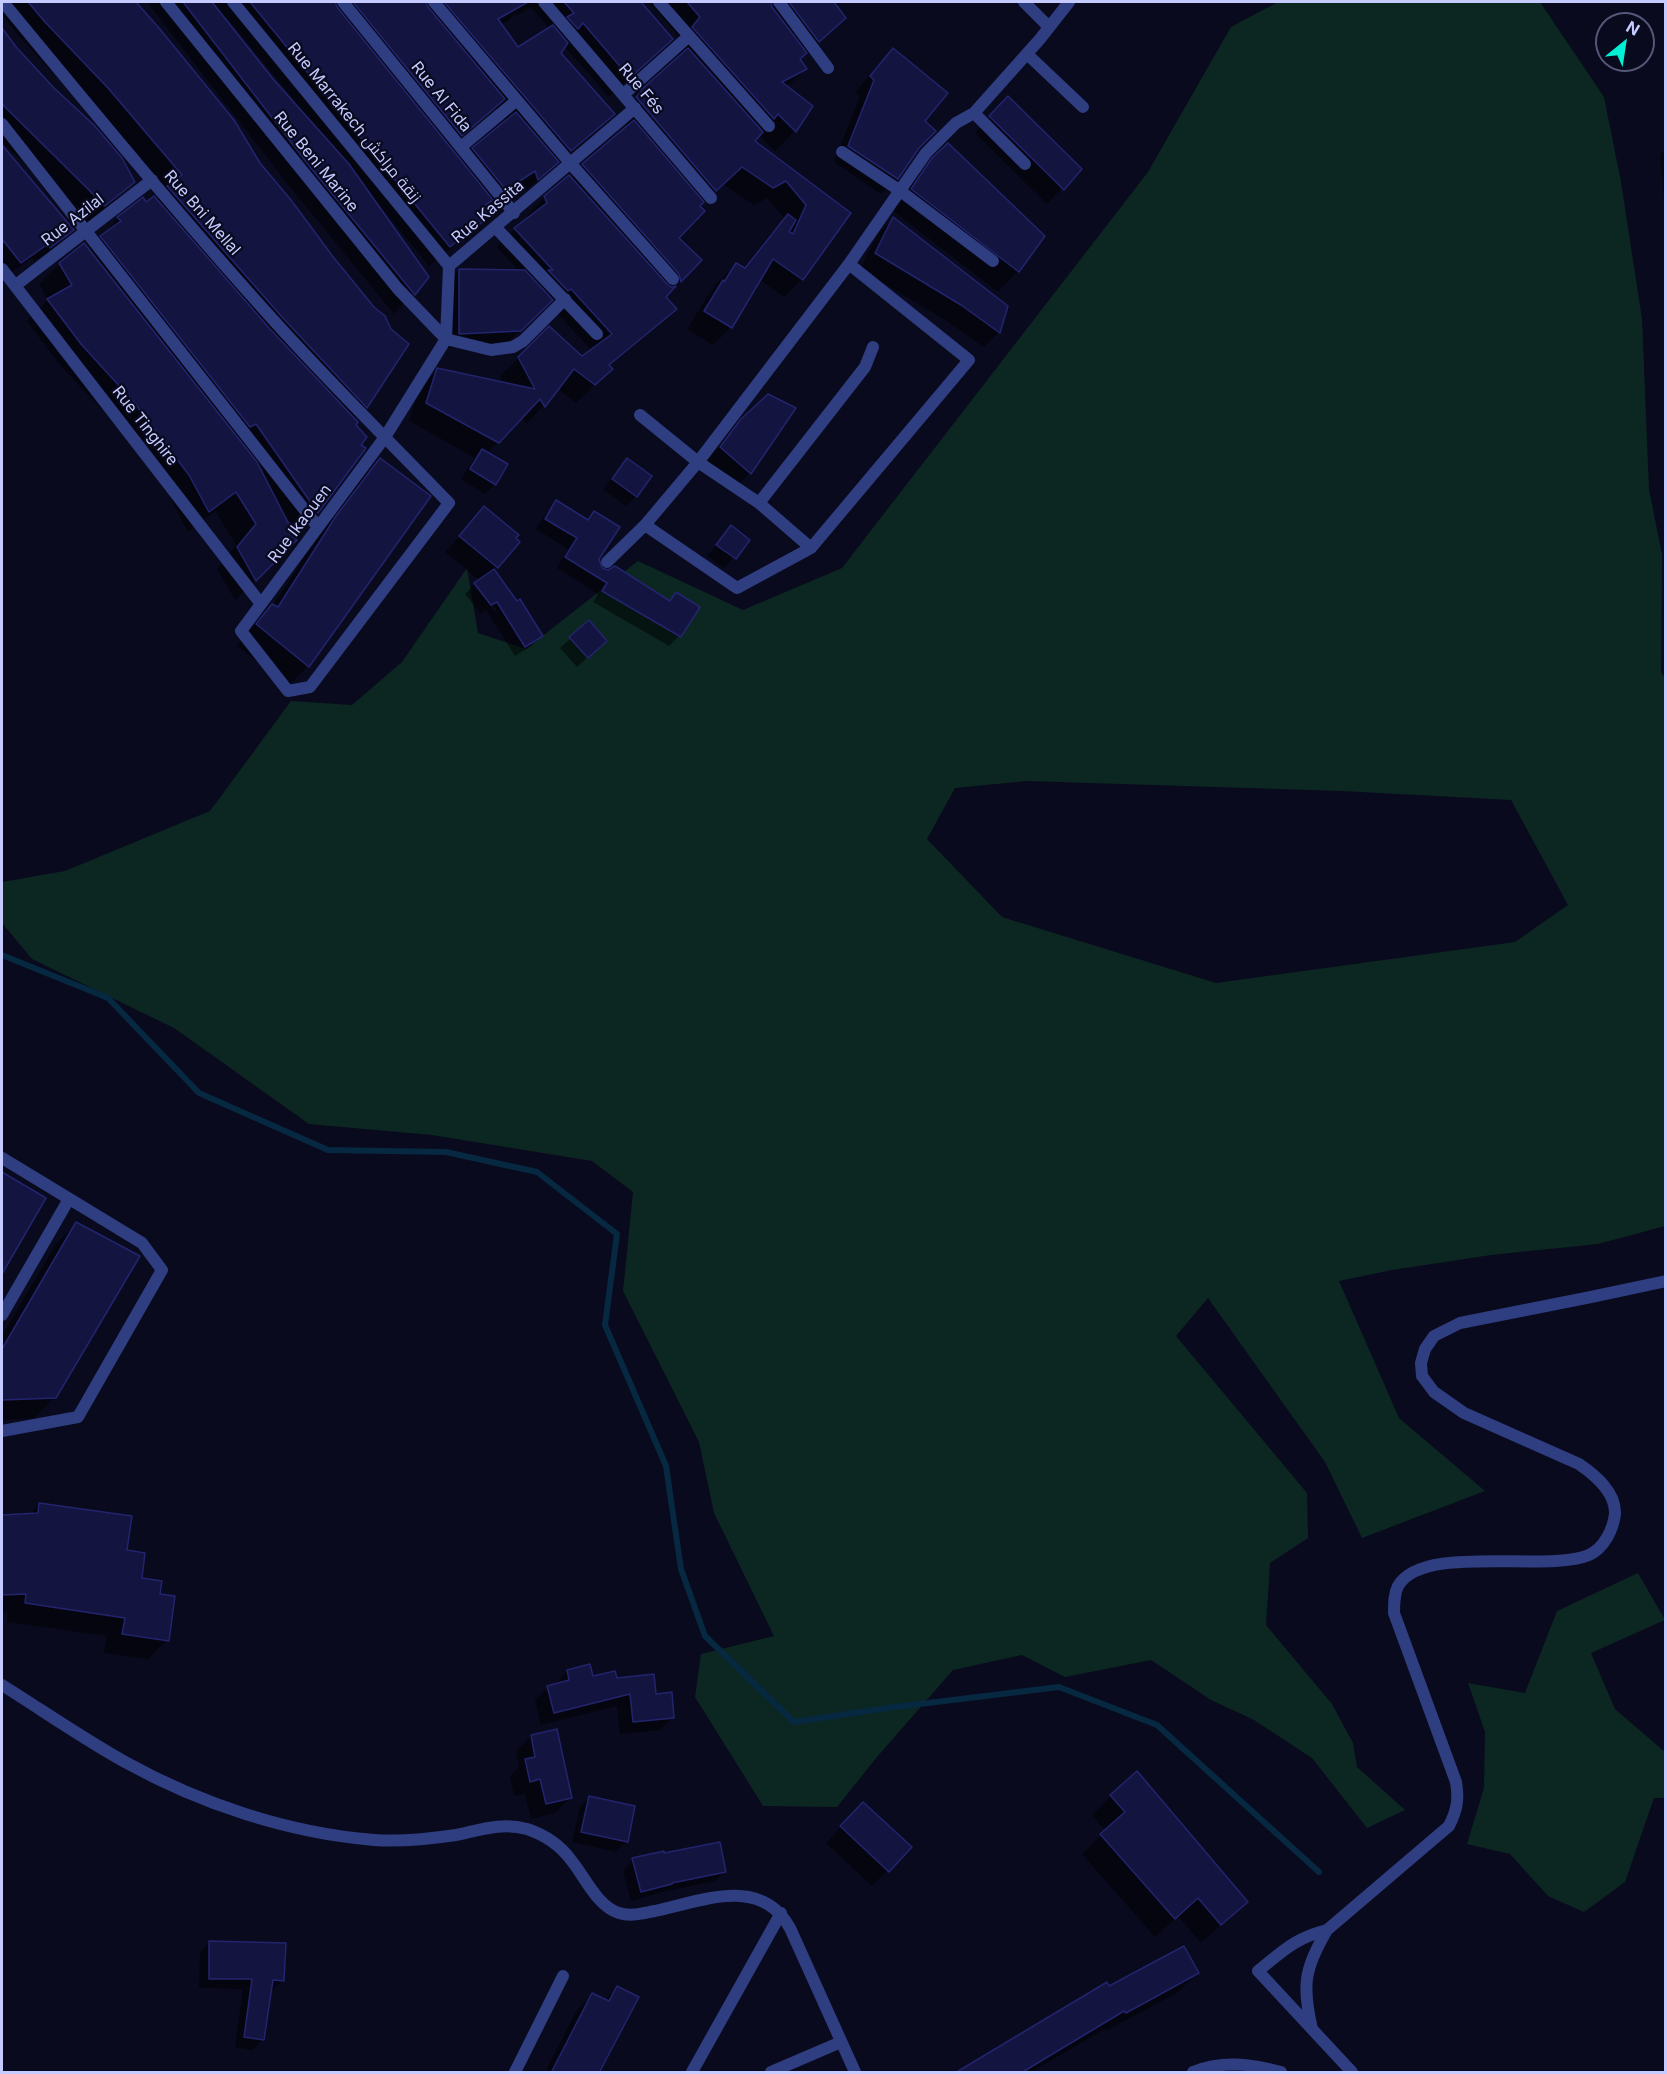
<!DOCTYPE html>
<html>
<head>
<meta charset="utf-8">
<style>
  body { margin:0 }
  #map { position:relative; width:1667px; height:2074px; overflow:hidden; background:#090a1d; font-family:Inter,sans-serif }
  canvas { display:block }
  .frame { position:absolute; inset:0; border:3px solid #c5cbff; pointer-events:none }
  .north { position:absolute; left:1595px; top:12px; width:60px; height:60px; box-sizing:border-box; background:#090a1d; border:2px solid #545777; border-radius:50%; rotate:30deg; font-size:16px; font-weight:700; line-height:24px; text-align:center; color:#c5cbff }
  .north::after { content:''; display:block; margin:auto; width:21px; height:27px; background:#00f0d5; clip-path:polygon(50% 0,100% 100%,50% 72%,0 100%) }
</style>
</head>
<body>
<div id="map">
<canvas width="1667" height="2074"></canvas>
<div class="frame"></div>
<div class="north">N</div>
</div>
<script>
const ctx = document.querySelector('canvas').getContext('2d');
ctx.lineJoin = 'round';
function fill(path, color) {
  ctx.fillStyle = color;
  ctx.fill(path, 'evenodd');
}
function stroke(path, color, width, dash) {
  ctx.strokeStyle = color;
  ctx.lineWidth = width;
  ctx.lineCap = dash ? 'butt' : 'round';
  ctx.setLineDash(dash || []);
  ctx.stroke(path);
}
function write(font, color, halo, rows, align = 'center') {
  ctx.font = font + ' Inter,Cairo,sans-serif';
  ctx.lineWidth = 4.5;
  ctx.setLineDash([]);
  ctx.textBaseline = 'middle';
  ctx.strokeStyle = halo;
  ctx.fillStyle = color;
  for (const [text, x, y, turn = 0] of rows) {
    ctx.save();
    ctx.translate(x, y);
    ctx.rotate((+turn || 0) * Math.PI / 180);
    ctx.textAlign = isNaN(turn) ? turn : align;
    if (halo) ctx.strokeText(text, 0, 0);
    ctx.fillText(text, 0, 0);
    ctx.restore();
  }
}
const green = new Path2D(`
  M1278,2H1540L1604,97L1621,182L1642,319L1649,489L1662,555L1661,672L1666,680L1665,1226L1598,1244L1491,1255L1392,1270L1339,1281L1399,1418L1485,1491L1362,1538L1325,1462L1208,1298L1176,1336L1307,1493L1308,1538L1270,1563L1266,1625L1332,1704L1353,1743L1357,1767L1405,1810L1367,1828L1312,1758L1254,1720L1211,1700L1151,1660L1065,1677L1022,1655L953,1670L877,1757L837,1807L763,1806L695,1697L701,1654L774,1636L714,1513L699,1442L623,1291L633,1192L592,1161L432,1135L309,1124L174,1028L32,959L2,923V882L65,871L210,811L291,701L352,705L402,662L467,568L478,633L526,649L638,561L743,610L842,568L1148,172L1231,27ZM1027,781L1342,791L1511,800L1568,905L1515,942L1216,983L1002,917L927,839L955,788Z
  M1638,1573L1665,1620L1591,1653L1615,1709L1665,1752V1798H1654L1625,1882L1584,1912L1548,1896L1510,1854L1467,1844L1484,1788L1485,1732L1468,1683L1525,1693L1557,1611Z`);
const shadow = new Path2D(`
  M2,2H134L233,121L366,407L354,419L359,445L364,449L317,512L297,532L286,516L284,517L296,540L235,600L217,569L236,545L215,511L188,532L169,495L112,420L60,365L27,321L48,300L39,284L60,264L89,250L118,218L156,200L161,195L87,109L24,42L2,14Z
  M147,2H402L417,20V2H639L671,39L609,97L564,46L559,53L613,114L592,135L522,193L519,185L490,205L488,202L482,208L488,216L467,236L429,266L380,206L378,208L427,277L394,314L290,187ZM531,7L550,29L518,49L500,25L509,20L518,11L516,16ZM227,18L295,101L293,103L225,20ZM495,107L507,121L460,162L449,148Z
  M649,2H842L836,7L844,18L799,60L806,69L787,87L811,106L795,131L775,151L758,135L753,142L849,214L802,279L784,297L759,279L731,327L713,345L687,329L705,300L718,282L736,265L742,269L770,234L785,219L767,198L754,205L723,184L699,206L677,238L700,260L664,297L675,308L656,327L609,367L611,369L576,403L557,388L543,406L526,424L522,416L487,453L495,484L485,494L461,479L475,458L409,421L419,388L438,370L504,384L500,376L549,328L582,358L592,351L552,307L549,309L545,305L504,346L444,348V286L459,270L519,271L497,247L514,230L557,277L527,216L545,197L570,178L628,127L619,116L624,109L680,57L673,48L681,39Z
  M2,30L15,49L134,182L114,201L86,224L2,142Z
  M893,50L923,121L918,147L897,178L881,194L834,162L860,96L855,92Z
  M993,114L1080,169L1047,204L975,133Z
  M948,145L1043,236L1018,271L998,292L892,210L912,181Z
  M2,147L72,230L57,245L34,262L32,258L5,277L2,273Z
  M1666,149V223L1660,155Z
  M893,219L999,332L984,347L945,320L860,269L878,234Z
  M742,420L750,473L735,488L706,463L726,437Z
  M380,460L308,666L288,686L237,646L251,626L273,606L316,539L359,481Z
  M627,460L636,496L626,506L603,489Z
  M557,502L586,521L594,513L598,559L600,569L669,601L676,594L698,607L679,636L669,646L593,602L598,594L557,568L568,549L536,529L547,512Z
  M485,508L518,542L493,571L541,636L531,646L515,656L486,610L481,614L465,594L474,585L495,612L497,611L476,583L480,581L445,552Z
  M731,527L748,540L724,568L707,556Z
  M589,622L595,651L577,667L560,648Z
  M2,1174L44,1199L2,1272Z
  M76,1224L55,1397L34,1418L2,1420V1336L56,1244Z
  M40,1504L125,1551L140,1579L158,1595L167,1640L148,1659L104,1653L107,1636L7,1622L8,1612L2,1613V1516L29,1515Z
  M567,1671L592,1678L615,1679L655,1695L673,1717L660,1730L620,1734L617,1706L541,1725L535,1700L548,1687L555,1685Z
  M531,1736L570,1798L555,1813L531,1819L525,1794L514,1796L510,1776L519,1767L516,1751Z
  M1111,1796L1246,1902L1201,1943L1178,1916L1155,1937L1082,1854L1106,1831L1092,1815Z
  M590,1797L633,1807L626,1842L616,1852L572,1842L580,1807Z
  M848,1819L910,1847L872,1886L826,1843Z
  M663,1855L725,1871L715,1881L662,1892L631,1901L623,1870L633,1860Z
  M210,1942L283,1980L273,1990H270L262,2040L252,2050L235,2047L243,1989L199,1988L200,1952Z
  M1197,1973L1178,1992L1106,2031L1105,2029L1031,2072H958L1109,1988Z
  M617,1988L599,2072H545L577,2010L593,1994L604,2000Z`);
const stream = new Path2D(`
  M2,955L108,998L199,1093L328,1150L446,1152L537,1172L617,1234L605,1325L666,1466L681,1569L705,1636L794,1722L887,1708L1059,1687L1157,1725L1319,1872`);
const building = new Path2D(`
  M28,2H136L159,28L234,120L260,163L291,200L334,258L374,307L385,316L391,329L409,344L367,408L282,317L167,186L182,175L108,88L45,22Z
  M183,2H212L274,80L349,164L429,277L415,295L310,167Z
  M250,2H335L337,7L493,200L482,207L490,216L450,247Z
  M353,2H426L428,7L505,99L462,136Z
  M444,2H528L498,19L518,47L553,25L568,43L561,53L615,114L571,151Z
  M564,2H641L673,39L630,78L583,23L578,29L567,17L574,13Z
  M687,2H771L772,7L807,53L800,59L807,69L782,82L813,106L796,132L778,114L774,119L692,27L700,17Z
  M789,2H834L846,18L819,42Z
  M2,28L17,48L54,88L93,124L122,158L135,182L105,206L2,104Z
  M688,48L763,132L755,141L851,213L803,280L773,259L732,328L704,311L723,280L724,282L736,263L745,268L788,214L796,220L789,232L793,234L806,205L786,181L773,188L742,167L716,191L636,97L642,91L641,90Z
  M893,48L948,93L925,121L936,131L919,148L898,179L848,146L874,80L870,76Z
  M1008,96L1082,169L1064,190L989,116Z
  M516,112L559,162L538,180L535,171L506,190L472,148Z
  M634,120L704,202L700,206L705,211L679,238L702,260L681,282L679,274L582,164Z
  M948,143L1045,236L1019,272L911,189L932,158Z
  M2,145L74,230L50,248L48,244L21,263L2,239Z
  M569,175L667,284L671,287L676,286L666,297L677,309L609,365L613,369L595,385L574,369L545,407L540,399L499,443L426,403L437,368L535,389L518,357L549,326L582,356L612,334L571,289L568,291L548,270H553L514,228L547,203L544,196Z
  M154,196L270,329L358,422L356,425L367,437L361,445L366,448L318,513L256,424L250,427L100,236L121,221L117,217L143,197L146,202Z
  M893,217L1008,306L1000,333L961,305L875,253Z
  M84,243L257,462L297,540L256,581L237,547L256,524L236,492L209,512L189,475L132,400L81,344L47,299L72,285L59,263Z
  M459,269L525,270L553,300L521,331L459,334Z
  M768,394L796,408L751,474L720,447L741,419Z
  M482,449L508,464L496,485L470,469Z
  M380,458L431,496L309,667L256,624L272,604L278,607L336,516Z
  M627,458L652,476L637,497L612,479Z
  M556,500L588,520L594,511L620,527L599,559L602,568L608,570L615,566L670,601L676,592L700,607L681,637L602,591L607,583L565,557L577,538L545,519Z
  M484,506L519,535L516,538L520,542L498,568L459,536Z
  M731,525L750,540L736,559L716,545Z
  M494,569L517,601L520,599L543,636L525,647L497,602L491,605L474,583Z
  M589,620L607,641L588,658L569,637Z
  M2,1172L46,1198L2,1274Z
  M76,1222L140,1256L56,1398L2,1400V1349Z
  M39,1503L132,1516L127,1550L145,1553L142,1578L162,1581L160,1594L175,1596L169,1641L122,1634L125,1618L25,1603L26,1594L2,1595V1515L38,1513Z
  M590,1664L593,1676L615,1671L617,1678L654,1674L656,1694L672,1692L674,1718L633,1722L630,1694L554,1713L547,1686L569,1680L567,1670Z
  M557,1729L572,1798L546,1804L540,1779L530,1782L525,1759L535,1757L531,1735Z
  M1137,1771L1248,1902L1221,1925L1198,1898L1175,1919L1100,1834L1125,1812L1110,1795Z
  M589,1796L635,1806L628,1842L581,1832Z
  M863,1802L912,1847L889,1872L840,1826Z
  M720,1842L726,1872L672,1883V1884L641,1892L632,1858L664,1851V1853Z
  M209,1941L286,1943L284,1981L273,1980L264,2040L244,2037L252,1979H209Z
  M1184,1946L1199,1973L1126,2013L1124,2011L1021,2073H955L1107,1982L1109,1986Z
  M617,1986L639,1997L599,2073H551L592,1993L609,2001Z`);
const lane = new Path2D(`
  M1193,2072C1222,2060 1251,2064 1281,2072`);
const street = new Path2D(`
  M3,2C92,110 182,219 276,323C332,385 391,443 449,503L310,687L288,691L241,631L385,437L446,339L449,266L635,108
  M166,2L398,289L446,339L491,350L513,347L523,341L565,299
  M233,2L449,266
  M343,2L514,213
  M434,2L571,164L673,279
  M544,2L711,198
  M659,2L769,126
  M779,2L828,68
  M1024,2L1049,27
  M1027,54L1083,107
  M624,94L689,36
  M974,113L1025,164
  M2,124L318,527
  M461,147L517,100
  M842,152L899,190L993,261
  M496,228L597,334
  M2,269L261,604
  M16,285L152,180
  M640,415L698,462L759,503L811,548L969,360L849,264
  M759,503L865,367L873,347
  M645,525L737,588L811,548
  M607,562L645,525L698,462L849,264L926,153L956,123L974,113L1040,39L1069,2
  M2,1158L142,1243L162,1270L78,1417L2,1431
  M2,1315L69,1199
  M2,1685C42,1710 82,1738 125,1762C201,1804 288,1833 374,1840C401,1842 429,1839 456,1835C480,1830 502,1822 527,1829C545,1835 560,1845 571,1860C585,1877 597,1906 619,1913C631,1917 643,1913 655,1911C702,1901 761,1875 790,1928L855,2072
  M1327,1930C1295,1938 1283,1951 1258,1971L1352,2072
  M1312,2029C1302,1986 1304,1969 1327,1930L1449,1826C1457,1810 1459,1800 1456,1782L1394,1613C1394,1603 1394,1594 1398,1586C1423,1543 1546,1573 1589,1555C1604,1548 1613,1530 1615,1514C1616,1492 1595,1475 1579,1464L1464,1413L1434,1392L1422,1376L1421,1363L1425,1349L1434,1336L1460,1323L1591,1297L1666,1281
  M515,2072L563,1976
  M692,2072L781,1913
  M771,2072L841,2042`);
const streetNames = [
  ["Rue Fés",641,89,50],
  ["Rue Al Fida",441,97,51],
  ["Rue Marrakech زنقة مراكش",354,123,51],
  ["Rue Beni Marine",316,162,51],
  ["Rue Kassita",488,212,-40],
  ["Rue Bni Mellal",202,213,49],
  ["Rue Azilal",73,220,-38],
  ["Rue Tinghire",145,426,52],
  ["Rue Ikaouen",300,524,-53]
];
fill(green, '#0c2721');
fill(shadow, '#0007');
stroke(stream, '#062840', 6);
fill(building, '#131440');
stroke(building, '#23246e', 1.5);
stroke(lane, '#2f3d81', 12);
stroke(street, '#2f3d81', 12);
write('16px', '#c5cbff', '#090a1d', streetNames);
</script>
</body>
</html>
